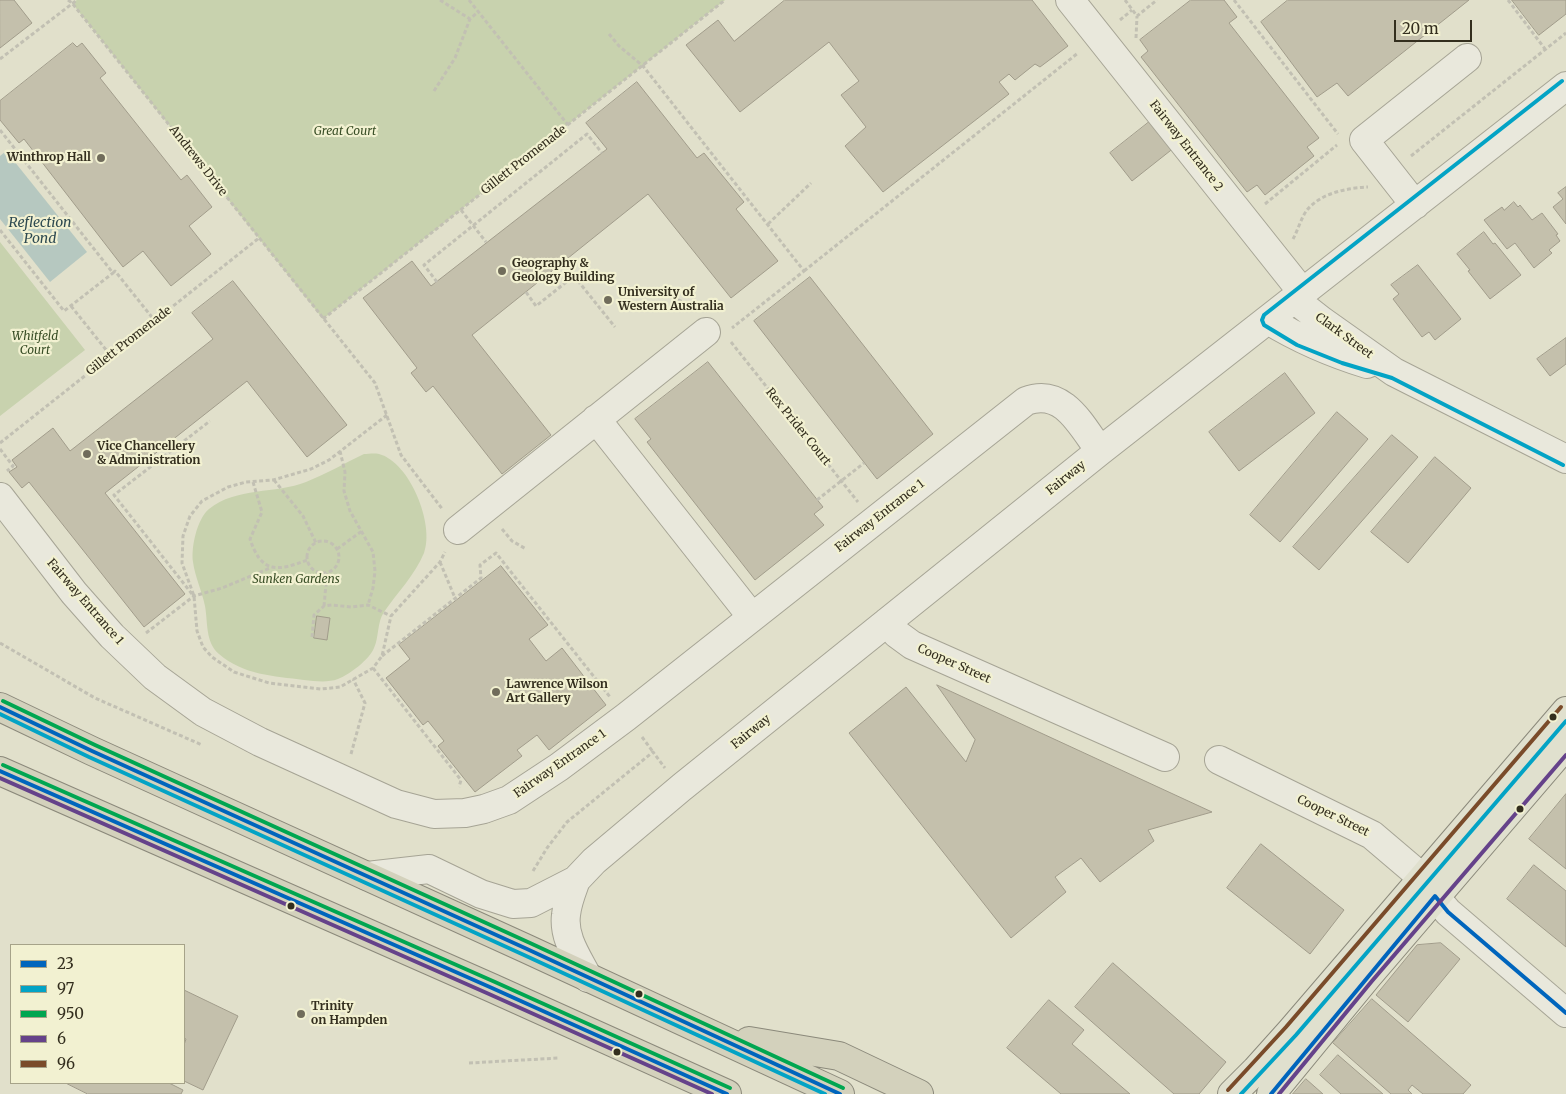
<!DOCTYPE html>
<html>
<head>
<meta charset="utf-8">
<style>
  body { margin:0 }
  #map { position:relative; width:1566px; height:1094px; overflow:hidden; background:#e1e0cb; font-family:Merriweather,serif }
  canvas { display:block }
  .legend { position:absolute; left:10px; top:944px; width:175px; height:140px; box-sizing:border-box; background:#f2f1d1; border:1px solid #a6a389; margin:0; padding:6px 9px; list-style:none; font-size:15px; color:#332e1e }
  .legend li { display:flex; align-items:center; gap:10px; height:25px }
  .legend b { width:25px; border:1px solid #a6a389 }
  .scale { position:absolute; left:1394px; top:20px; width:78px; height:22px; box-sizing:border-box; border:2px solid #332e1e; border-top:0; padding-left:6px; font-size:15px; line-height:18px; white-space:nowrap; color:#332e1e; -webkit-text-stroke:4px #f2f1d1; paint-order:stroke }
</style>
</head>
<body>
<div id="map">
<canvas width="1566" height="1094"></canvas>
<ul class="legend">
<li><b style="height:6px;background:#0065bd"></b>23</li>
<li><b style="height:6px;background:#03a3c5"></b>97</li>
<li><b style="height:6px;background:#00a651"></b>950</li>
<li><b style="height:6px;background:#65428a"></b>6</li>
<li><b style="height:6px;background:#7a4b2a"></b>96</li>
</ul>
<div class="scale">20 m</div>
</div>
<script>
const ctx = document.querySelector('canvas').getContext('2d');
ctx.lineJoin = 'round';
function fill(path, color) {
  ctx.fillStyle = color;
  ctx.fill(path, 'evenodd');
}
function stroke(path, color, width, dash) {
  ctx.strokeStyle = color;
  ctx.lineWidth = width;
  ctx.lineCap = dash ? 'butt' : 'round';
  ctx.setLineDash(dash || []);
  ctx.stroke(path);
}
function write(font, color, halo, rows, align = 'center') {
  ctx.font = font + ' Merriweather,serif';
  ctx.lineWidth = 4.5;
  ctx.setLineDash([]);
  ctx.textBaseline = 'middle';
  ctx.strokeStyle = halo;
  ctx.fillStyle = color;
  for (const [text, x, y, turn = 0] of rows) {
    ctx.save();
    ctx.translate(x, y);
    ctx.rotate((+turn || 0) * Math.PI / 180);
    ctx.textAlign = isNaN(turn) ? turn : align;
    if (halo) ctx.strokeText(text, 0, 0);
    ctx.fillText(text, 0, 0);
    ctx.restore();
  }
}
const green = new Path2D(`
  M77,0H725L323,319L72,3Z
  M0,242L85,350L0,416Z
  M364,454C368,454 374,453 379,454C410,462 435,525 424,553C415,575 397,593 384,612C377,622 379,637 374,648C370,659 349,675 338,679C327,683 315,681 304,680C274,676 243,675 219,654C205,642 208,622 205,606C202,591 195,577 193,562C191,547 197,519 209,509C236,487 276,494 306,482C326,474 345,463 364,454Z`);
const water = new Path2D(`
  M6,151L87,252L50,282L0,219V156Z`);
const building = new Path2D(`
  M0,0H14L32,23L0,48Z
  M785,0H1032L1068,46L1040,67L1035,64L1015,80L1009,74L999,82L1009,94L883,192L845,146L866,127L841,95L859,81L829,42L740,112L686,45L718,20L734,41Z
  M1191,0H1224L1237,17L1229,23L1319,138L1307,147L1314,156L1265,195L1257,185L1247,192L1141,57L1148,51L1140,40Z
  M1288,0H1469L1348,96L1337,83L1317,97L1261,22Z
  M1512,0H1566V14L1539,35Z
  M73,43L77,47L82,43L106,73L100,78L181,180L187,175L212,207L189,226L211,254L171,286L143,251L123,267L24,139L19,143L0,120V101Z
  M637,82L697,158L704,153L744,202L736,209L778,261L731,298L648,194L472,335L551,435L502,474L433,386L426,392L411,373L417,368L363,298L412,261L431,286L607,149L586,123Z
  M1153,119L1175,147L1132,181L1110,153Z
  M1566,187V224L1553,207L1563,199L1558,193Z
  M1514,202L1518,207L1520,205L1532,220L1542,213L1558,234L1556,235L1560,241L1549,250L1552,253L1534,268L1515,243L1507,249L1484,220L1502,207L1504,210Z
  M1484,232L1493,244L1495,243L1521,275L1490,299L1468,271L1470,270L1457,254Z
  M1418,265L1461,319L1435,340L1429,332L1422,337L1393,299L1399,294L1391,285Z
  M810,277L933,434L877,479L754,321Z
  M233,281L347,425L307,457L247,381L105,493L185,594L144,627L29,482L22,488L9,472L17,467L12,460L53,428L70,451L213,339L192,313Z
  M1566,338V364L1550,376L1537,359Z
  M708,362L823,507L814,514L824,525L755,580L647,442L651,439L635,419Z
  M1285,373L1315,413L1239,471L1209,432Z
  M1337,412L1368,439L1280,542L1250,515Z
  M1392,435L1418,457L1319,570L1293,547Z
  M1435,457L1471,488L1408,563L1371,532Z
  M501,566L548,625L529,639L546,661L562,648L606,705L549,750L537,735L517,750L522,756L475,792L438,746L444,741L428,721L423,725L386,678L410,659L399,645Z
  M317,616L330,618L327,640L314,638Z
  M937,685L1212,812L1148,830L1154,841L1100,882L1081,858L1055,877L1066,892L1011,938L849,733L906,687L966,762L975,740Z
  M1566,794V869L1529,839Z
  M1261,844L1344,910L1310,954L1227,888Z
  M1534,865L1566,891V947L1507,899Z
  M1441,943L1460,959L1408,1022L1376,995L1417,945Z
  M1113,963L1226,1062L1199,1094H1174L1075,1007Z
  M184,990L238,1016L203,1090L184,1081V1045L186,1039L184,1038Z
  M1372,999L1471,1085L1463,1094H1423L1412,1085L1408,1090L1412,1094H1391L1333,1043Z
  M1049,1000L1084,1030L1072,1044L1130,1094H1061L1007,1048Z
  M1338,1055L1383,1094H1341L1320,1075Z
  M1306,1079L1323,1094H1293Z
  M66,1083H169L183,1090L181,1094H88Z`);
const path = new Path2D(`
  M68,0L72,3L375,383L401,455L443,510
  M440,0L470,19
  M469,0L568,125
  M1125,0L1137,16L1157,0
  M1234,0L1338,134
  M1508,0L1545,49
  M1120,20L1132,10
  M609,34L619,46L643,66L804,271L732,328
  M1136,38L1137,16
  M0,59L77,0
  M434,91L455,58L470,19L478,12
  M0,130L113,273L115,271L155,321
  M1411,156L1566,33
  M1265,204L1337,145
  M461,210L486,242
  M768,224L811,183
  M0,230L64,311L113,273
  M1293,239C1298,230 1301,218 1307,210C1321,193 1347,188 1368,187
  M804,271L1078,53
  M437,282L424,265L587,134L602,153
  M526,292L536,306L574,276L615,327
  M660,292L697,308
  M71,306L111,356
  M323,319L725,0
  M731,342L858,502
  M387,415L329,460L311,469L273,480L246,482L228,487L202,501L190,516L183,536L182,563L194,596L197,631L203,647L212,657L234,672L269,683L321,689L340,687L373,668L382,656L391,616L440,562L445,552
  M0,443L259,238
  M0,449L13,466L7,471
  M340,451L345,472L344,491L350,511L373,552L375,571L373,588L368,605
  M274,480L303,516L316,543
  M253,482L262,512L250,539C261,573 277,572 307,560
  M502,529L512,541L526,549
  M307 557a16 16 0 1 1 32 0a16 16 0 1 1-32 0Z
  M337,549L362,531
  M440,562L455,598
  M192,594L114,495L210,421
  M324,606L327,573
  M146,633L194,596L222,588L270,568
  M312,637L314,615L324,606L332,605L351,607L368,605L391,616
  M0,643L95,698L202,745
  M382,656L481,578L480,565L496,553L610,697
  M373,668L461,780L459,787
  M642,737L653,752
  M351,754L365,703L353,679
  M533,871L547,848L567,822L653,752L665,768
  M469,1063L559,1058`);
const minor = new Path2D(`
  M1070,0L1303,293
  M1415,205L1364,140L1467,58
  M1294,299L1322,321L1394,372L1566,459
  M1268,320C1299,339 1331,353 1367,364
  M596,419L752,617
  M0,497L74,593L112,636L155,677L203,712L260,742L396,804L434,814L465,813L484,809L509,800L559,767L626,717L1026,401C1063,387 1081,425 1100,451
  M458,530L706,332
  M887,622L897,634L912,645L1165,757
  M1219,760L1372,835L1412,869L1448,912L1566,1013
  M367,876L429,869L481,894L513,904L531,903L576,880L594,861L682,787L1100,451L1566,86
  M576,880C572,891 567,903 566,915C563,938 578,958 588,978`);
const major = new Path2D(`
  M1232,1094L1256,1070L1291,1031L1566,711
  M1271,1094L1367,977L1566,745`);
const highway = new Path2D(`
  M0,707L92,751L527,949L840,1094
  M0,771L492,988L727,1094
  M749,1041L839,1056L919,1094`);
const pathBridge = new Path2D(`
  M817,500L864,463`);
const bus1 = new Path2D(`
  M0,707L92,751L527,949L840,1094
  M0,771L492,988L727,1094
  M1271,1094L1435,896L1448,912L1566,1013`);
const bus2 = new Path2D(`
  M1562,81L1264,315L1262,320L1264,325L1297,345L1342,363L1392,378L1563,465
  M0,714L89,757L524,955L825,1094
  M1241,1094L1296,1035L1566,721`);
const bus3 = new Path2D(`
  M3,701L95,745L530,943L843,1088
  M3,765L495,982L730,1088`);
const bus4 = new Path2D(`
  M0,778L489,994L712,1094
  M1279,1094L1372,981L1566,755`);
const bus5 = new Path2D(`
  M1228,1090L1286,1027L1561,707`);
const markers = [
  [101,158,5,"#706c5b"],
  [502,271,5,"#706c5b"],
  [608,300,5,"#706c5b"],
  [87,454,5,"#706c5b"],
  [496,692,5,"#706c5b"],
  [1553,717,4.5,"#332e1e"],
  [1520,809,4.5,"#332e1e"],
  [291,906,4.5,"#332e1e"],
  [639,994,4.5,"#332e1e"],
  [301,1014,5,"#706c5b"],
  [617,1052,4.5,"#332e1e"]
];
const parkNames = [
  ["Great Court",345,132],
  ["Whitfeld",35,337],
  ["Court",35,351],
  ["Sunken Gardens",296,580]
];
const streetNames = [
  ["Fairway Entrance 2",1186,146,52],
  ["Gillett Promenade",524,160,-38],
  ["Andrews Drive",198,161,52],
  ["Clark Street",1344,336,36],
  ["Gillett Promenade",129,341,-38],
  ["Rex Prider Court",798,427,51],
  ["Fairway",1066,478,-39],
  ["Fairway Entrance 1",880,516,-38],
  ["Fairway Entrance 1",85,602,49],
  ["Cooper Street",954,664,24],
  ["Fairway",751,732,-39],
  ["Fairway Entrance 1",560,764,-35],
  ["Cooper Street",1333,816,26]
];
const poiNames = [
  ["Winthrop Hall",91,158,"right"],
  ["Geography &",512,264],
  ["Geology Building",512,278],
  ["University of",618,293],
  ["Western Australia",618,307],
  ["Vice Chancellery",97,447],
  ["& Administration",97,461],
  ["Lawrence Wilson",506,685],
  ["Art Gallery",506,699],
  ["Trinity",311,1007],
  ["on Hampden",311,1021]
];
const waterNames = [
  ["Reflection",40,223],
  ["Pond",40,239]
];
fill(green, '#c8d2ae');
fill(water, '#b6c8c0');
fill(building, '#c4c0ac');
stroke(building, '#a19c8b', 1);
stroke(minor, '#a6a495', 30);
stroke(major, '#8b897b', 30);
stroke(highway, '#8b897b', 30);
stroke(path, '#c2c0b3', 3, [4, 2.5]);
stroke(minor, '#e9e8dc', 28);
stroke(major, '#e0e0ce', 28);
stroke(highway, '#d3d1bc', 28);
stroke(pathBridge, '#c2c0b3', 3, [4, 2.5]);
stroke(bus1, '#0065bd', 4);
stroke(bus2, '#03a3c5', 4);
stroke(bus3, '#00a651', 4);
stroke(bus4, '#65428a', 4);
stroke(bus5, '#7a4b2a', 4);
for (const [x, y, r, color] of markers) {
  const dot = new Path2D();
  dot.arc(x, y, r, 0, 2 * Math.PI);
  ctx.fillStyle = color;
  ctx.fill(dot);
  stroke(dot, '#f2f1d1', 2);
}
write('italic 12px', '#394e26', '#f2f1d1', parkNames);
write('12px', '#332e1e', '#f2f1d1', streetNames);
write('bold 12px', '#332e1e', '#f2f1d1', poiNames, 'left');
write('italic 14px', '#2e4a51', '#f2f1d1', waterNames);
</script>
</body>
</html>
